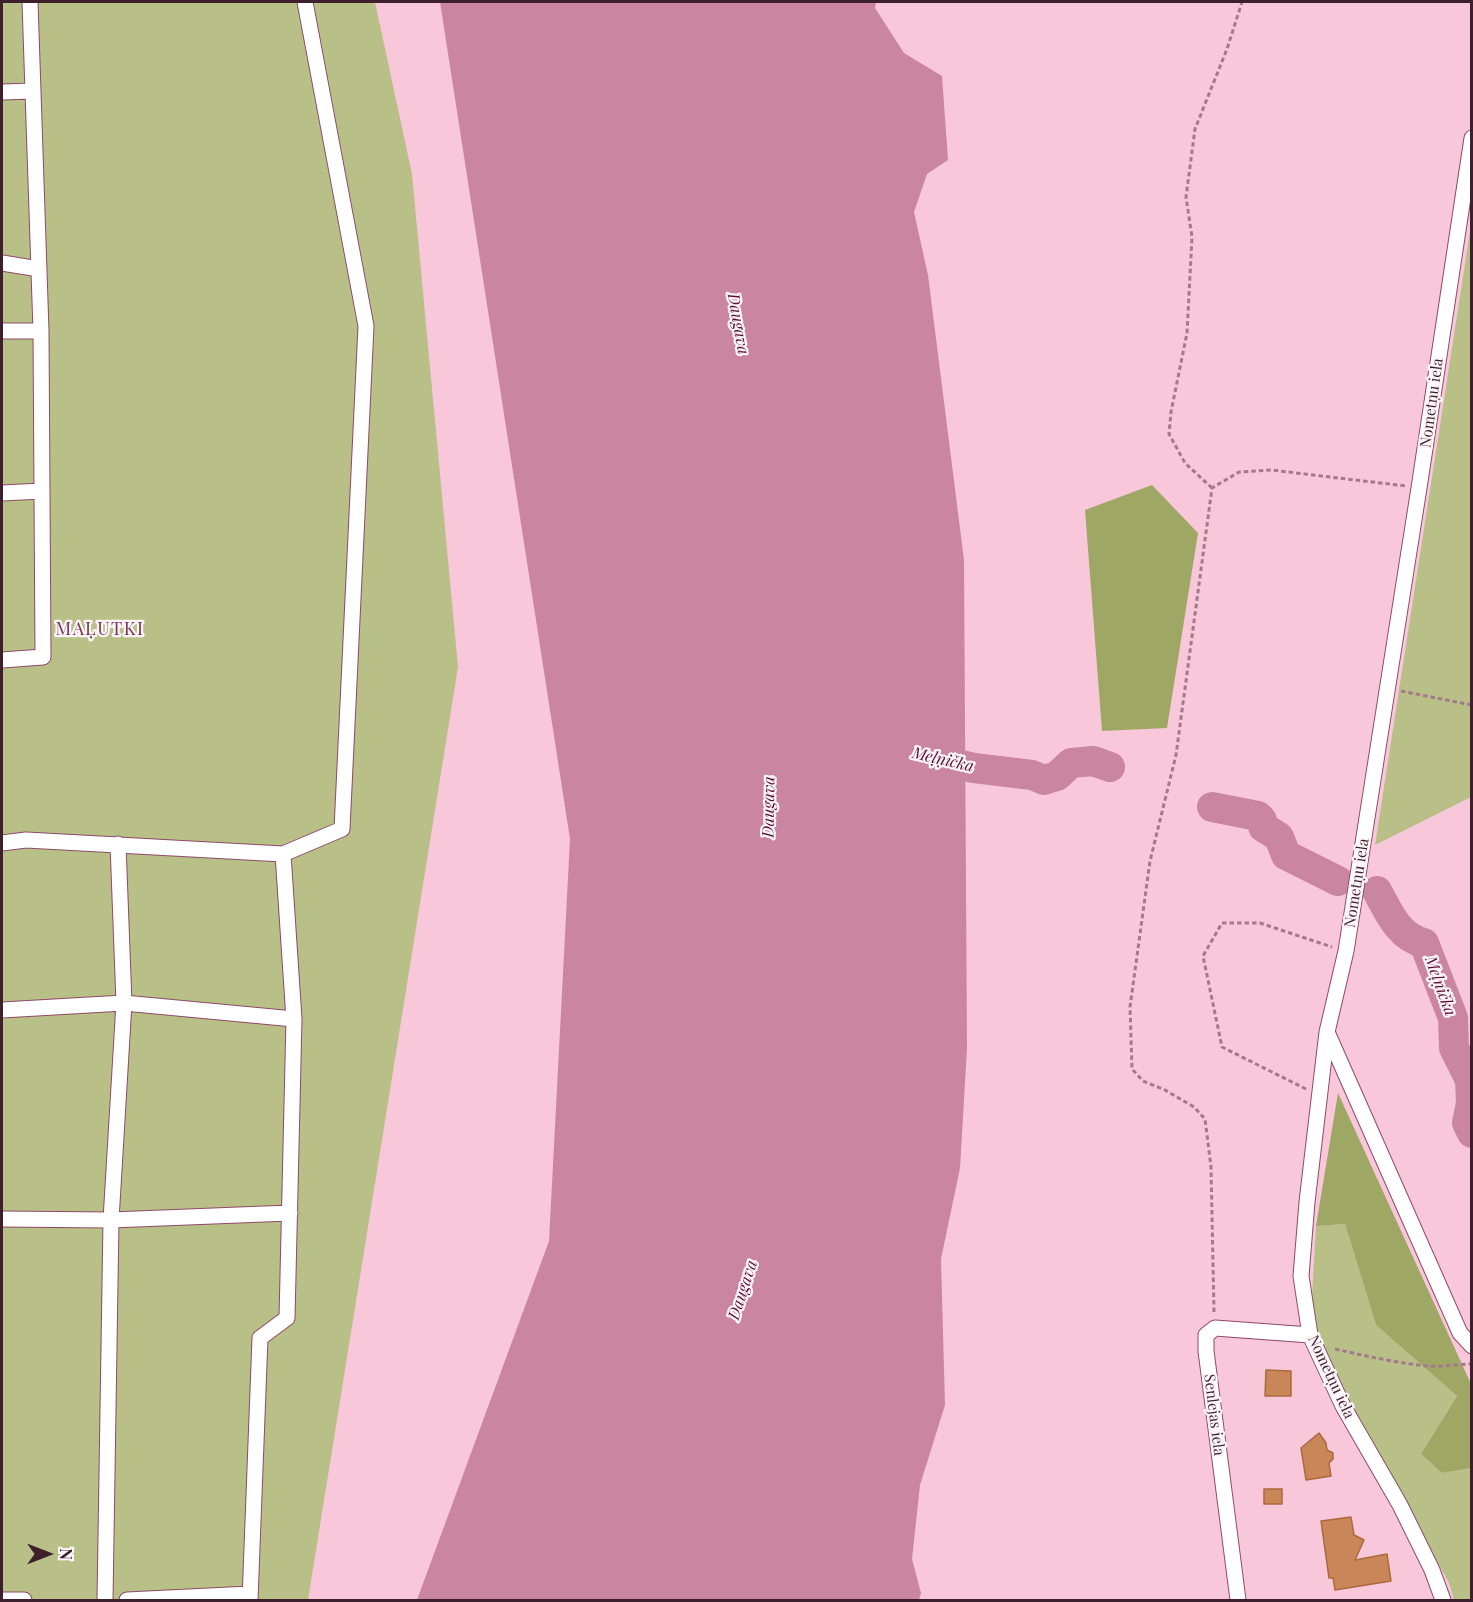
<!DOCTYPE html>
<html>
<head>
<meta charset="utf-8">
<style>
  body { margin:0 }
  #map { position:relative; width:1473px; height:1602px; overflow:hidden; background:#f8c7d9; font-family:"Playfair Display",serif }
  canvas { display:block }
  .frame { position:absolute; inset:0; border:3px solid #3e1f2c; pointer-events:none }
  .north { position:absolute; left:18px; top:1524px; width:60px; height:60px; -webkit-text-stroke:4px #fef5f8; paint-order:stroke; rotate:90deg; font-size:16px; font-weight:700; line-height:24px; text-align:center; color:#3e1f2c }
  .north::after { content:''; display:block; margin:auto; width:21px; height:27px; background:#3e1f2c; clip-path:polygon(50% 0,100% 100%,50% 72%,0 100%) }
</style>
</head>
<body>
<div id="map">
<canvas width="1473" height="1602"></canvas>
<div class="frame"></div>
<div class="north">N</div>
</div>
<script>
const ctx = document.querySelector('canvas').getContext('2d');
ctx.lineJoin = 'round';
function fill(path, color) {
  ctx.fillStyle = color;
  ctx.fill(path, 'evenodd');
}
function stroke(path, color, width, dash) {
  ctx.strokeStyle = color;
  ctx.lineWidth = width;
  ctx.lineCap = dash ? 'butt' : 'round';
  ctx.setLineDash(dash || []);
  ctx.stroke(path);
}
function write(font, color, halo, rows, align = 'center') {
  ctx.font = font + ' "Playfair Display",serif';
  ctx.lineWidth = 4.5;
  ctx.setLineDash([]);
  ctx.textBaseline = 'middle';
  ctx.strokeStyle = halo;
  ctx.fillStyle = color;
  for (const [text, x, y, turn = 0] of rows) {
    ctx.save();
    ctx.translate(x, y);
    ctx.rotate((+turn || 0) * Math.PI / 180);
    ctx.textAlign = isNaN(turn) ? turn : align;
    if (halo) ctx.strokeText(text, 0, 0);
    ctx.fillText(text, 0, 0);
    ctx.restore();
  }
}
const green = new Path2D(`
  M2,2H375L412,174L458,667L308,1600H2Z
  M1471,225V797L1375,845Z
  M1345,1224L1376,1325L1457,1396L1421,1454L1442,1473L1471,1468V1600H1454L1449,1583L1329,1362L1317,1330L1312,1297L1316,1226Z`);
const forest = new Path2D(`
  M1152,485L1198,533L1167,728L1102,731L1085,510Z
  M1338,1093L1471,1384V1468L1442,1473L1421,1454L1457,1396L1376,1325L1345,1224L1316,1226Z`);
const water = new Path2D(`
  M440,2H876L875,8L904,53L942,76L948,160L927,174L914,212L928,275L964,560L967,1048L960,1168L941,1259L945,1405L920,1485L912,1559L921,1593L919,1600H417L549,1241L570,839Z`);
const river = new Path2D(`
  M925,757L974,768L1032,775L1044,780L1057,776L1071,763L1093,761L1110,767
  M1212,807L1258,816L1262,820L1263,827L1279,837L1286,855L1338,881
  M1377,891C1389,912 1398,937 1424,943L1453,1018L1454,1048L1470,1080L1471,1103L1467,1123L1472,1133`);
const building = new Path2D(`
  M1266,1370L1291,1371V1396H1265Z
  M1319,1433L1326,1443L1327,1450L1333,1453V1459L1329,1463L1331,1476L1306,1480L1301,1448Z
  M1264,1489H1282V1504H1264Z
  M1351,1517L1354,1535L1364,1540L1355,1560L1387,1554L1391,1581L1335,1590L1333,1578H1329L1321,1521Z`);
const path = new Path2D(`
  M1212,488L1185,463L1169,434L1171,412L1187,333L1192,237L1186,197L1195,129L1227,49L1242,2
  M1401,691L1472,705
  M1306,1089L1222,1047L1203,956L1222,923H1260L1332,947
  M1214,1312L1211,1167L1205,1119L1194,1107L1165,1090L1143,1081L1132,1069L1130,1007L1150,861L1176,755L1212,488L1239,472L1271,470L1406,486
  M1335,1349C1366,1356 1397,1363 1428,1366C1442,1367 1458,1364 1472,1364`);
const street = new Path2D(`
  M2,92L33,91
  M2,263L39,269
  M2,331H41
  M2,493L42,491
  M2,660L43,657L41,331L30,2
  M2,843L26,840L283,854
  M2,1010L124,1003L294,1019
  M1327,1032L1460,1333L1472,1346
  M2,1219L111,1220L290,1213
  M2,1600H24
  M105,1600L111,1220L124,1003L118,844
  M127,1600L250,1594
  M250,1600L260,1338L287,1318L294,1019L283,854L342,829L366,326L305,2
  M1238,1600L1206,1351V1335L1215,1328L1310,1335
  M1443,1600L1432,1570L1400,1505L1343,1406L1310,1335L1301,1276L1307,1202L1327,1032L1346,951L1419,488L1472,138`);
const streetNames = [
  ["Nometņu iela",1432,403,-82],
  ["Nometņu iela",1357,883,-81],
  ["Nometņu iela",1331,1377,65],
  ["Senlejas iela",1214,1415,83]
];
const waterNames = [
  ["Daugava",738,324,80],
  ["Meļņička",943,760,13],
  ["Daugava",769,807,-89],
  ["Meļņička",1440,986,70],
  ["Daugava",743,1290,-72]
];
const quarterNames = [
  ["MAĻUTKI",100,629]
];
fill(green, '#b8c088');
fill(forest, '#9fa764');
fill(water, '#ca86a1');
stroke(river, '#ca86a1', 30);
fill(building, '#c98659');
stroke(building, '#aa6a3d', 1.5);
stroke(street, '#8f4967', 17);
stroke(path, '#a37a8a', 3, [4.5, 3]);
stroke(street, '#fff', 15);
write('15px', '#3e1f2c', '#fef5f8', streetNames);
write('italic 16px', '#5c0b37', '#fef5f8', waterNames);
ctx.letterSpacing = '1.5px';
write('18px', '#793554', '#fef5f8', quarterNames);
ctx.letterSpacing = '0px';
</script>
</body>
</html>
